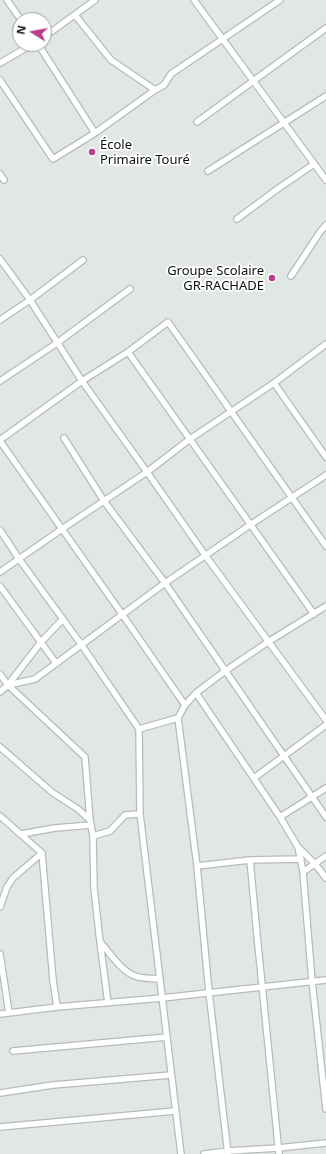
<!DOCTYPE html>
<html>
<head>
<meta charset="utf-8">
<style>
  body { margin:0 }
  #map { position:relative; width:326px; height:1154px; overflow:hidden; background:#e1e8e4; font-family:"Noto Sans",sans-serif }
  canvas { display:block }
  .north { position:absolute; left:12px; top:12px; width:40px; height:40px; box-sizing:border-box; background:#fff; border:1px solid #9e9f9f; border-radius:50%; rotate:281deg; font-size:11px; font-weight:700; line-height:16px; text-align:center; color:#0d0f0e }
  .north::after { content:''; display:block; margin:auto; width:14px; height:18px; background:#ba3b89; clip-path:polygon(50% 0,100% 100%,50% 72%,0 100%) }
</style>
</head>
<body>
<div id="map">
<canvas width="326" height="1154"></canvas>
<div class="north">N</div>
</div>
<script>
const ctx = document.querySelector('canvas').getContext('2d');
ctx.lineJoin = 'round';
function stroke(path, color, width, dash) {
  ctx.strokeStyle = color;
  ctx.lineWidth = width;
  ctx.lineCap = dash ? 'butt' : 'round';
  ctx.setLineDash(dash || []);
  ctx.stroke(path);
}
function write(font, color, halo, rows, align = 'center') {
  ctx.font = font + ' "Noto Sans",sans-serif';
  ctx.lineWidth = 3.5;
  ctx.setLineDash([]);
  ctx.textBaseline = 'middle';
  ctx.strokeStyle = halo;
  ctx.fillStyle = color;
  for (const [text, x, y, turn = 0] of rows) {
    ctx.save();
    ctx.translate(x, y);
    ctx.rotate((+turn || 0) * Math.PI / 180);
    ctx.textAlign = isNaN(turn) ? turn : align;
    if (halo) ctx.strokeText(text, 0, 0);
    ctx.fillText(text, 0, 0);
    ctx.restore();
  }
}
const street = new Path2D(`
  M7,0L21,20
  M194,0L326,180
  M75,15L111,60L155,90
  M44,37L95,0
  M38,44L95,133
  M0,63L33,44
  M0,80L53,159L95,133L155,90L164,85L171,74L280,0
  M197,122L326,28
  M208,171L326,96
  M0,174L4,180
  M237,219L276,190L314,164
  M0,259L30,300L82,381L147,472L205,555L326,720
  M291,276L320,232L326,225
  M0,320L30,300L83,260
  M128,352L314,614
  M0,381L57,343L130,289
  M274,383L326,457
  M64,438L104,501L165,583L326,817
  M0,440L82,381L128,352L168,322L326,546
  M0,441L122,614L185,705
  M0,530L19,559L81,644L139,729L140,814L181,1154
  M0,572L62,529L147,472L190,439L274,383L326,344
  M0,586L56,663
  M0,674L8,685L85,757L90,820L93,836L94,888L100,942L108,1003
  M8,685L35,679L165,583L250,525L326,475
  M0,692L8,685L41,642L63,619
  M196,693L280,817L298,847L315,864L326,878
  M178,718L197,866L209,992L228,1154
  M139,729L178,718L185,705L196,693L225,671L268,642L326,606
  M0,747L53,793L78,809L90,820
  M254,778L326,725
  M0,816L42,853L53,980L57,1007
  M280,817L326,788
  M21,834L55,828L91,825
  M93,836L110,831L125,815L140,814
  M298,847L303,872L312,981L326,1109
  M250,860L257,935L279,1154
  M197,866L250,860L301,859
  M303,872L326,856
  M0,907L7,887L13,878L42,853
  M101,943C110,953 121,971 135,976C142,979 152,978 160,979
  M0,954L9,1013
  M0,1014L57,1007L162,998L326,980
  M13,1051L167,1037
  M0,1093L53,1085L171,1075
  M0,1127L175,1111
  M204,1154L228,1151L278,1148L326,1143`);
const markers = [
  [92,152,4,"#ba3b89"],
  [272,278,4,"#ba3b89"]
];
const poiNames = [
  ["École",100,145],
  ["Primaire Touré",100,160],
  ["Groupe Scolaire",264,271,"right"],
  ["GR-RACHADE",264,286,"right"]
];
stroke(street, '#b5bcb8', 8);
stroke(street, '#fff', 5.5);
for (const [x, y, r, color] of markers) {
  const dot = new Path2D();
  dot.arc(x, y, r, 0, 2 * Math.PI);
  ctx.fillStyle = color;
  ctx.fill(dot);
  stroke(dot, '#fff', 1.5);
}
write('13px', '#0d0f0e', '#fff', poiNames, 'left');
</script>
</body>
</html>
